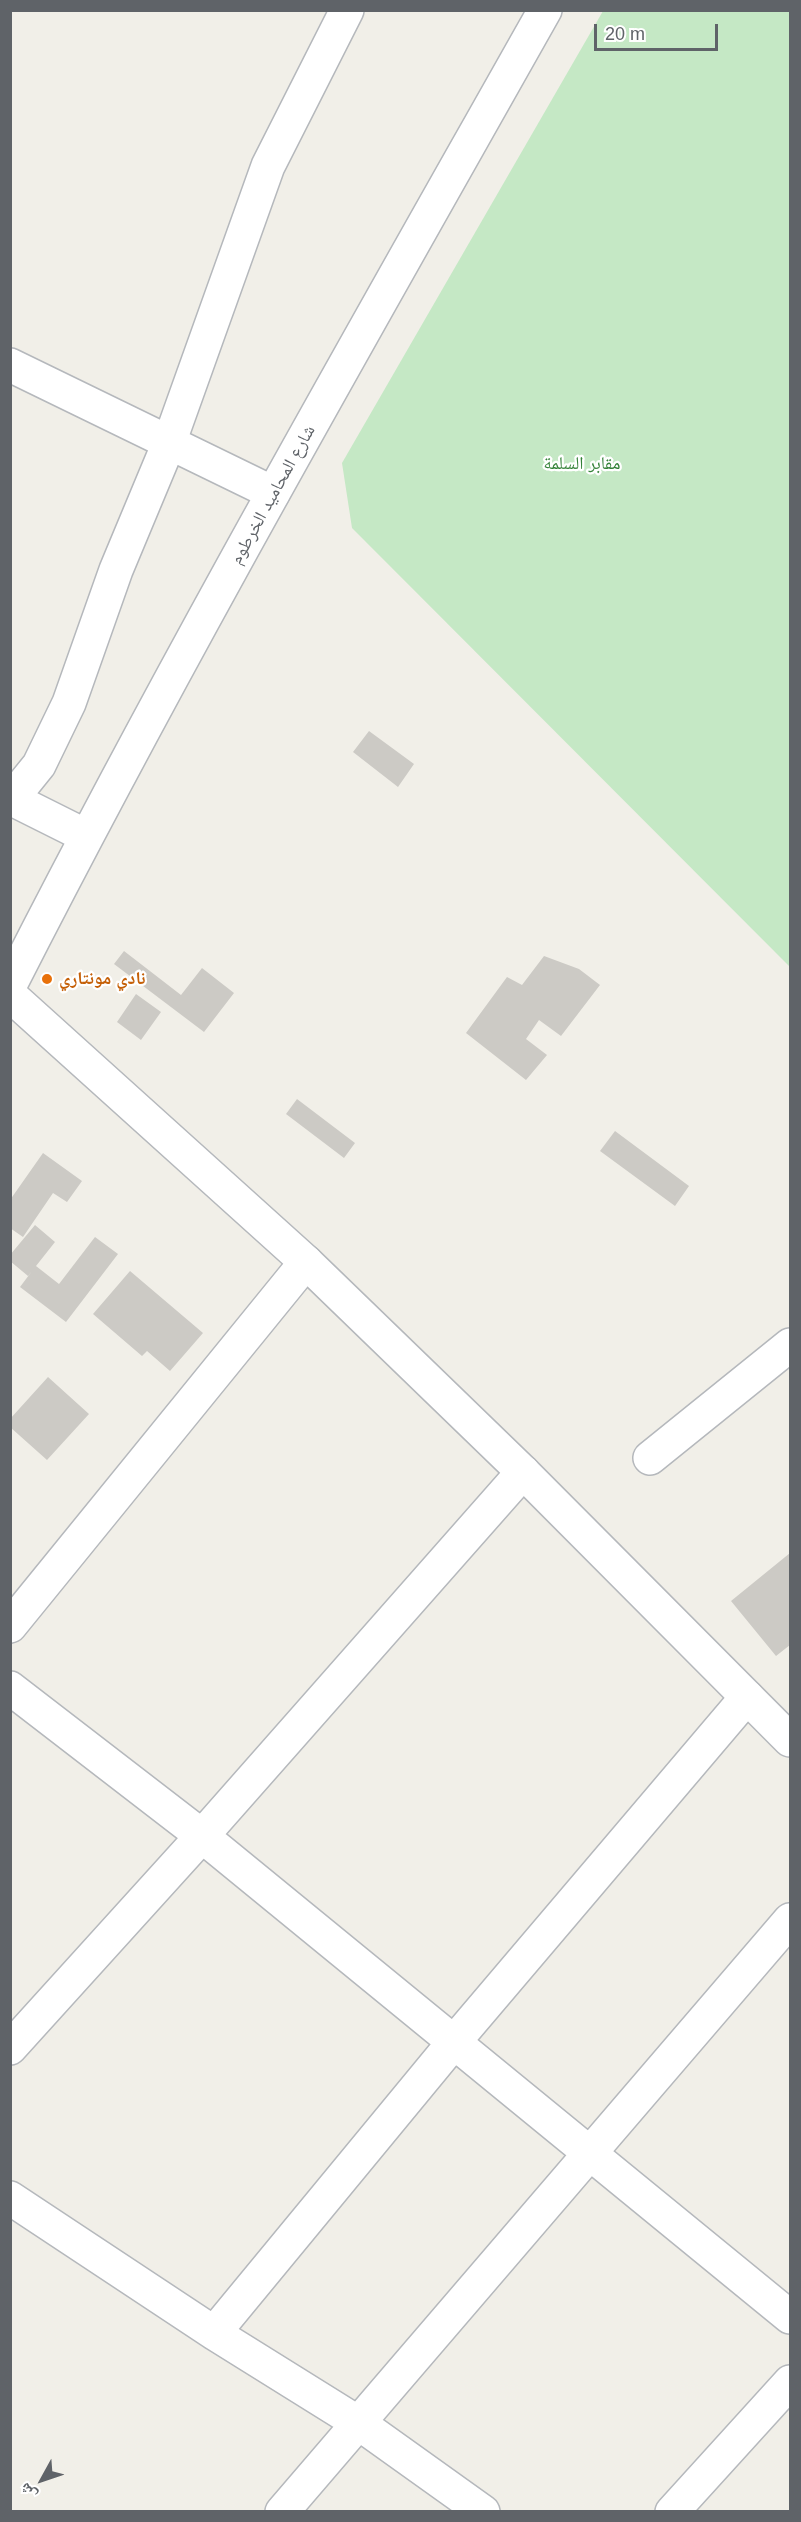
<!DOCTYPE html>
<html>
<head>
<meta charset="utf-8">
<style>
  body { margin:0 }
  #map { position:relative; width:801px; height:2522px; overflow:hidden; background:#f1efe8; font-family:Arial,"Noto Naskh Arabic",sans-serif }
  canvas { display:block }
  .frame { position:absolute; inset:0; border:12px solid #5f6368; pointer-events:none }
  .north { position:absolute; left:12px; top:2450px; width:60px; height:60px; -webkit-text-stroke:4px #fff; paint-order:stroke; rotate:230deg; font-size:16px; font-weight:700; line-height:24px; text-align:center; color:#5f6368 }
  .north::after { content:''; display:block; margin:auto; width:21px; height:27px; background:#5f6368; clip-path:polygon(50% 0,100% 100%,50% 72%,0 100%) }
  .scale { position:absolute; left:594px; top:24px; width:124px; height:27px; box-sizing:border-box; border:3px solid #5f6368; border-top:0; padding-left:8px; font-size:18px; line-height:21px; white-space:nowrap; color:#5f6368; -webkit-text-stroke:4px #fff; paint-order:stroke }
</style>
</head>
<body>
<div id="map">
<canvas width="801" height="2522"></canvas>
<div class="frame"></div>
<div class="north">ش</div>
<div class="scale">20 m</div>
</div>
<script>
const ctx = document.querySelector('canvas').getContext('2d');
ctx.lineJoin = 'round';
function fill(path, color) {
  ctx.fillStyle = color;
  ctx.fill(path, 'evenodd');
}
function stroke(path, color, width, dash) {
  ctx.strokeStyle = color;
  ctx.lineWidth = width;
  ctx.lineCap = dash ? 'butt' : 'round';
  ctx.setLineDash(dash || []);
  ctx.stroke(path);
}
function write(font, color, halo, rows, align = 'center') {
  ctx.font = font + ' Arial,"Noto Naskh Arabic",sans-serif';
  ctx.lineWidth = 4.5;
  ctx.setLineDash([]);
  ctx.textBaseline = 'middle';
  ctx.strokeStyle = halo;
  ctx.fillStyle = color;
  for (const [text, x, y, turn = 0] of rows) {
    ctx.save();
    ctx.translate(x, y);
    ctx.rotate((+turn || 0) * Math.PI / 180);
    ctx.textAlign = isNaN(turn) ? turn : align;
    if (halo) ctx.strokeText(text, 0, 0);
    ctx.fillText(text, 0, 0);
    ctx.restore();
  }
}
const green = new Path2D(`
  M603,11H790V967L352,528L342,463Z`);
const building = new Path2D(`
  M369,731L414,764L398,787L353,752Z
  M124,951L181,995L202,968L234,993L204,1032L114,964Z
  M544,956L579,969L600,985L561,1036L539,1020L526,1039L547,1055L526,1080L466,1033L507,977L522,985Z
  M136,994L161,1012L141,1040L117,1022Z
  M297,1099L355,1143L344,1158L286,1114Z
  M615,1131L689,1186L675,1206L600,1151Z
  M43,1153L82,1181L67,1202L53,1193L23,1237L10,1228V1200Z
  M35,1225L55,1242L36,1266L59,1284L95,1237L118,1254L66,1322L20,1287L32,1271L28,1276L10,1261V1255Z
  M130,1271L203,1333L170,1371L147,1351L142,1356L93,1314Z
  M48,1377L89,1414L47,1460L10,1427V1419Z
  M790,1553V1645L776,1656L731,1601Z`);
const minor = new Path2D(`
  M10,365L273,493
  M10,798L86,836
  M10,801L39,765L69,703L116,570L169,443L268,166L347,10
  M650,1458L790,1345
  M10,1626L306,1262
  M10,1688L202,1836L790,2317
  M10,2048L202,1836L523,1472
  M10,2198L214,2333L360,2424L483,2512
  M214,2333L454,2042L747,1697
  M282,2512L790,1920
  M672,2512L790,2382`);
const tertiary = new Path2D(`
  M10,985C178,655 363,333 545,10
  M10,995L306,1262L523,1472L790,1740`);
const markers = [
  [47,979,6,"#e8710a"]
];
const parkNames = [
  ["مقابر السلمة",582,464]
];
const streetNames = [
  ["شارع المحاميد الخرطوم",273,495,-61]
];
const foodNames = [
  ["نادي مونتاري",59,979]
];
fill(green, '#c5e8c5');
fill(building, '#cccac5');
stroke(minor, '#b5b8bc', 36);
stroke(tertiary, '#b5b8bc', 36);
stroke(minor, '#fff', 33);
stroke(tertiary, '#fff', 33);
for (const [x, y, r, color] of markers) {
  const dot = new Path2D();
  dot.arc(x, y, r, 0, 2 * Math.PI);
  ctx.fillStyle = color;
  ctx.fill(dot);
  stroke(dot, '#fff', 2);
}
write('18px', '#348238', '#fff', parkNames);
write('18px', '#5f6368', '#fff', streetNames);
write('bold 18px', '#c56008', '#fff', foodNames, 'left');
</script>
</body>
</html>
